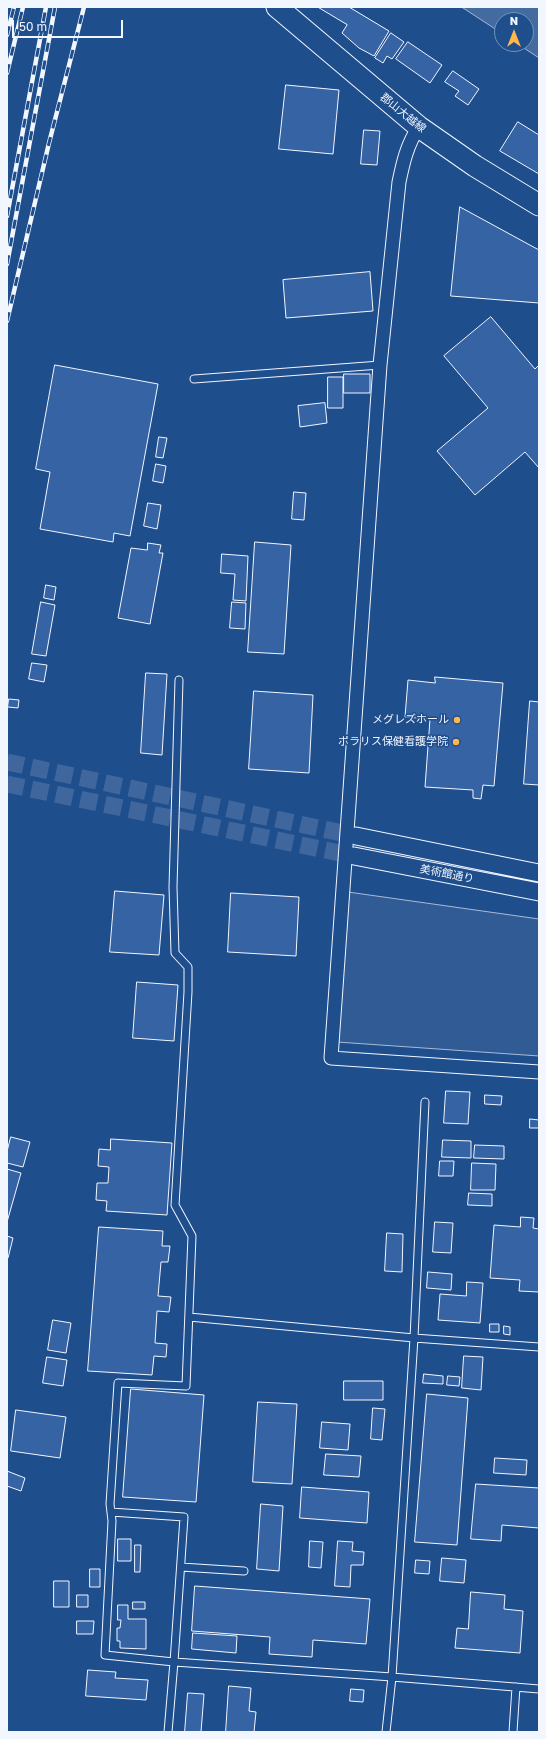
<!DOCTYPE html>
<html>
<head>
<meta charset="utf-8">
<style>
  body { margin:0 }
  #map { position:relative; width:546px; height:1739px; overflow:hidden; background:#1f4e8c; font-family:"Golos Text",sans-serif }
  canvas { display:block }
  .frame { position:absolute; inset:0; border:8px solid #f2f6ff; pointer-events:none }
  .north { position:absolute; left:494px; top:12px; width:40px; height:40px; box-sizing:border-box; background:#1f4e8c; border:1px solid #7391ba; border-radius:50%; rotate:0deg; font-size:11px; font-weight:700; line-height:16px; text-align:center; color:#f2f6ff }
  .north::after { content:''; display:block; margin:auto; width:14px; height:18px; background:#ffb74d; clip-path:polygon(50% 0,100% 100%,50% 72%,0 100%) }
  .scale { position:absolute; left:12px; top:20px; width:111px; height:18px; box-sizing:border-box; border:2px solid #f2f6ff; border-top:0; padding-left:5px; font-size:12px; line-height:14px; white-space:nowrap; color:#f2f6ff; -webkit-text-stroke:3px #1f4e8c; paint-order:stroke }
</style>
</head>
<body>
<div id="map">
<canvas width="546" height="1739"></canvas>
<div class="frame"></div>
<div class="north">N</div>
<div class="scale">50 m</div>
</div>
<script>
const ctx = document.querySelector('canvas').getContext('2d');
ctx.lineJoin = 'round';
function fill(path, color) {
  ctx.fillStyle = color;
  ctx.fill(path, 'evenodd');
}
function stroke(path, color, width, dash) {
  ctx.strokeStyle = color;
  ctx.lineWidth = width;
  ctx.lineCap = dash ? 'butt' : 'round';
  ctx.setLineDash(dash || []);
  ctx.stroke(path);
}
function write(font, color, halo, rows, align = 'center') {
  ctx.font = font + ' "Golos Text","Noto Sans JP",sans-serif';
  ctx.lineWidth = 3;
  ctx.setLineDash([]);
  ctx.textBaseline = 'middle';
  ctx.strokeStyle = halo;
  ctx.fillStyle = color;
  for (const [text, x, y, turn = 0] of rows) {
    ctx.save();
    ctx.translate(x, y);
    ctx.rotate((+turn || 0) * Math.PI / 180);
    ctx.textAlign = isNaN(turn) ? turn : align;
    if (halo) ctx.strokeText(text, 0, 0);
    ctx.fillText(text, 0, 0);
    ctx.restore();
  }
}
const built = new Path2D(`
  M348,892L539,919V1056L337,1042Z`);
const water = new Path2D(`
  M462,7H539V58L518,44H526V20H502V33Z`);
const building = new Path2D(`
  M318,7H349L389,31L374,56L359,48L342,33L347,25Z
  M391,33L404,42L392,59L387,56L383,63L375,58Z
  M408,42L442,65L430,83L396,59Z
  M453,71L479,89L468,105L455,96L459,91L445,82Z
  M286,85L339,90L333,154L279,149Z
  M518,122L539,135V174L500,151Z
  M364,130L380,131L377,165L361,164Z
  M460,207L539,250V303L451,296Z
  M370,272L373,311L286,318L283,280Z
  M491,317L535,369L539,365V468L525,452L475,495L437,451L488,408L444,356Z
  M55,365L158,384L130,536L114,533L113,542L40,529L50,472L36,469Z
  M344,374H370V393H344Z
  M328,377H343V408H328Z
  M325,403L327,423L300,427L298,406Z
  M159,437L167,438L163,458L156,457Z
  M156,464L166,466L163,483L153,481Z
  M294,492L306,493L304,520L292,519Z
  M148,503L161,505L157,529L144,526Z
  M255,542L291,545L284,654L248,652Z
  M148,543L161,545L159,553H163L150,624L118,618L131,548L147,550Z
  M222,554L248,556L246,601L233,600L235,574L221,573Z
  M46,585L56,587L54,600L44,598Z
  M41,602L55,605L46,656L32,654Z
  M232,602L246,603L245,629L230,628Z
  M32,663L47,665L44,682L29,679Z
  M146,673L167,674L162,755L141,753Z
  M435,677L503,683L494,786L483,785L481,799L473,798V790L425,787L430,719L405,717L408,680L435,683Z
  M254,691L313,695L309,773L249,769Z
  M9,699L19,700L18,708L8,707Z
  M530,701L539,702V785L524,784Z
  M115,891L164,895L159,955L110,952Z
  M231,893L299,897L296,956L228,952Z
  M137,982L178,985L174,1041L133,1038Z
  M446,1091L470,1092L468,1124L444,1123Z
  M485,1095L502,1096L501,1105L485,1104Z
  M530,1119L539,1120V1128H530Z
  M11,1137L30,1142L23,1167L7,1163V1152Z
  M111,1139L172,1143L167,1215L106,1211L107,1201L96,1200L97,1183H108L109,1167L98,1166L99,1149L110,1150Z
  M443,1140L471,1141V1158L442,1157Z
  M475,1145L504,1146V1159L474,1158Z
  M440,1161H454L453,1176H439Z
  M472,1163L496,1164L495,1190H471Z
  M7,1169L21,1173L7,1222Z
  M469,1193L492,1194V1206L468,1205Z
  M521,1217L534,1218L533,1228L539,1229V1292L519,1291L520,1280L490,1278L494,1225L520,1227Z
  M435,1222L453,1223L451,1253L433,1252Z
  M99,1227L163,1231L162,1246H170L168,1262H161L158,1296L171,1297L169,1312L157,1311L155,1343L167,1344L166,1357L154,1356L152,1375L88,1371Z
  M387,1233L403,1234L402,1272L385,1271Z
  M7,1236L13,1238L8,1258H7Z
  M428,1272L452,1274L451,1290L427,1288Z
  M467,1282L483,1283L480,1323L438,1320L440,1294L466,1296Z
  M53,1320L71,1323L66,1353L48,1350Z
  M490,1324H499V1332H490Z
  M504,1326L510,1327V1335L504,1334Z
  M464,1356L483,1357L481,1390L462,1388Z
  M47,1357L67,1360L63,1386L43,1383Z
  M424,1374L443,1376V1384L423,1383Z
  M448,1376L460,1377L459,1386L447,1385Z
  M344,1381H383V1400H344Z
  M131,1389L204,1395L196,1502L123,1497Z
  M427,1394L468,1398L457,1545L415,1542Z
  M258,1402L297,1404L292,1484L253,1482Z
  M373,1408L385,1409L382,1440L371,1439Z
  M16,1410L66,1417L60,1458L11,1451Z
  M322,1422L350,1424L348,1450L320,1448Z
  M326,1454L361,1456L359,1477L324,1475Z
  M495,1458L527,1460L526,1475L494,1473Z
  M7,1471L25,1478L21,1491L7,1486Z
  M476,1484L539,1488V1528L502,1525L501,1541L471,1539Z
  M302,1487L369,1492L367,1523L300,1518Z
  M261,1504L283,1506L279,1571L257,1569Z
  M118,1539H131V1561H118Z
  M310,1541L323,1542L321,1568L309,1567Z
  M338,1541L353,1542L352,1551L364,1552L363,1565H351L350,1587L335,1586Z
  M135,1545H141L140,1572H135Z
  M442,1558L466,1560L464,1583L440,1581Z
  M416,1560L430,1561L429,1574L415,1573Z
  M90,1569H100V1587H90Z
  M54,1581H69V1607H54Z
  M195,1586L370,1599L366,1644L313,1640L312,1657L269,1654L270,1637L192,1631Z
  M471,1592L505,1595L504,1609L523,1611L520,1653L455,1648L457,1628L468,1629Z
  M77,1595H88V1607H77Z
  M133,1602H145V1609H133Z
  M118,1605H128V1619H146V1649L120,1648V1641H117V1628H120L121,1620H118Z
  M77,1621H94L93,1634H77Z
  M193,1633L237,1636L236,1653L192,1649Z
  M88,1670L116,1672L115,1678L148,1680L146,1700L86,1696Z
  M229,1686L251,1688L249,1711L256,1712L254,1732H226Z
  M351,1689L364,1690L363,1702L350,1701Z
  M188,1693L204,1694L201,1732H185Z`);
const tertiaryTunnel = new Path2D(`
  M7,762L356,836
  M7,784L354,856`);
const service = new Path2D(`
  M194,379L380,365
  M189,1317L414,1338L539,1347
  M111,1512L184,1517L174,1662L105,1655L112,1521L110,1504L118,1383L186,1386L192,1236L175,1205L188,992V967L175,953L173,887L179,680
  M181,1567L244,1571
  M168,1732L174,1662L392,1677L539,1689
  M386,1732L392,1677L414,1338L425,1102
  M513,1732L516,1687`);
const minor = new Path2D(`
  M419,127C407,144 403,163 399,182L380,365L331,1058L539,1072`);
const tertiary = new Path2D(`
  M356,836L539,873
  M354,856L539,892`);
const primary = new Path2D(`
  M277,7L419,127L475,166L539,205`);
const rail = new Path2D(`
  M7,35L14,7
  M7,73L23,7
  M7,216L46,7
  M7,264L55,7
  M7,321L49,143L84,7`);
const markers = [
  [457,720,4,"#ffb74d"],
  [456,742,4,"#ffb74d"]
];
const streetNames = [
  ["郡山大越線",403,113,39],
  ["美術館通り",447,874,11]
];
const poiNames = [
  ["メグレズホール",449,720],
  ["ポラリス保健看護学院",448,742]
];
fill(built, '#305b95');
stroke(built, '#a8bbd7', 1);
fill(water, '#446ba0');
stroke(water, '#a8bbd7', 1);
fill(building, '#3563a3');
stroke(building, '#f2f6ff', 1);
stroke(tertiaryTunnel, '#3f679d', 17, [17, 8]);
stroke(service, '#f2f6ff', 9);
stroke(minor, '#f2f6ff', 15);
stroke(tertiary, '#f2f6ff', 19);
stroke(primary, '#f2f6ff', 23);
stroke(service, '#1f4e8c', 7);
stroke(minor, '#1f4e8c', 13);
stroke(tertiary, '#1f4e8c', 17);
stroke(primary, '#1f4e8c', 21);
stroke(rail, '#f2f6ff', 4.5);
stroke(rail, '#1f4e8c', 3, [9]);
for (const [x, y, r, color] of markers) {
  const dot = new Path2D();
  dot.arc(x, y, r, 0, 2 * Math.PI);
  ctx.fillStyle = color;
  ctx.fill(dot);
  stroke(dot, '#1f4e8c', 1.5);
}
write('11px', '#f2f6ff', '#1f4e8c', streetNames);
write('11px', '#f2f6ff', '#1f4e8c', poiNames, 'right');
</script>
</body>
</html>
